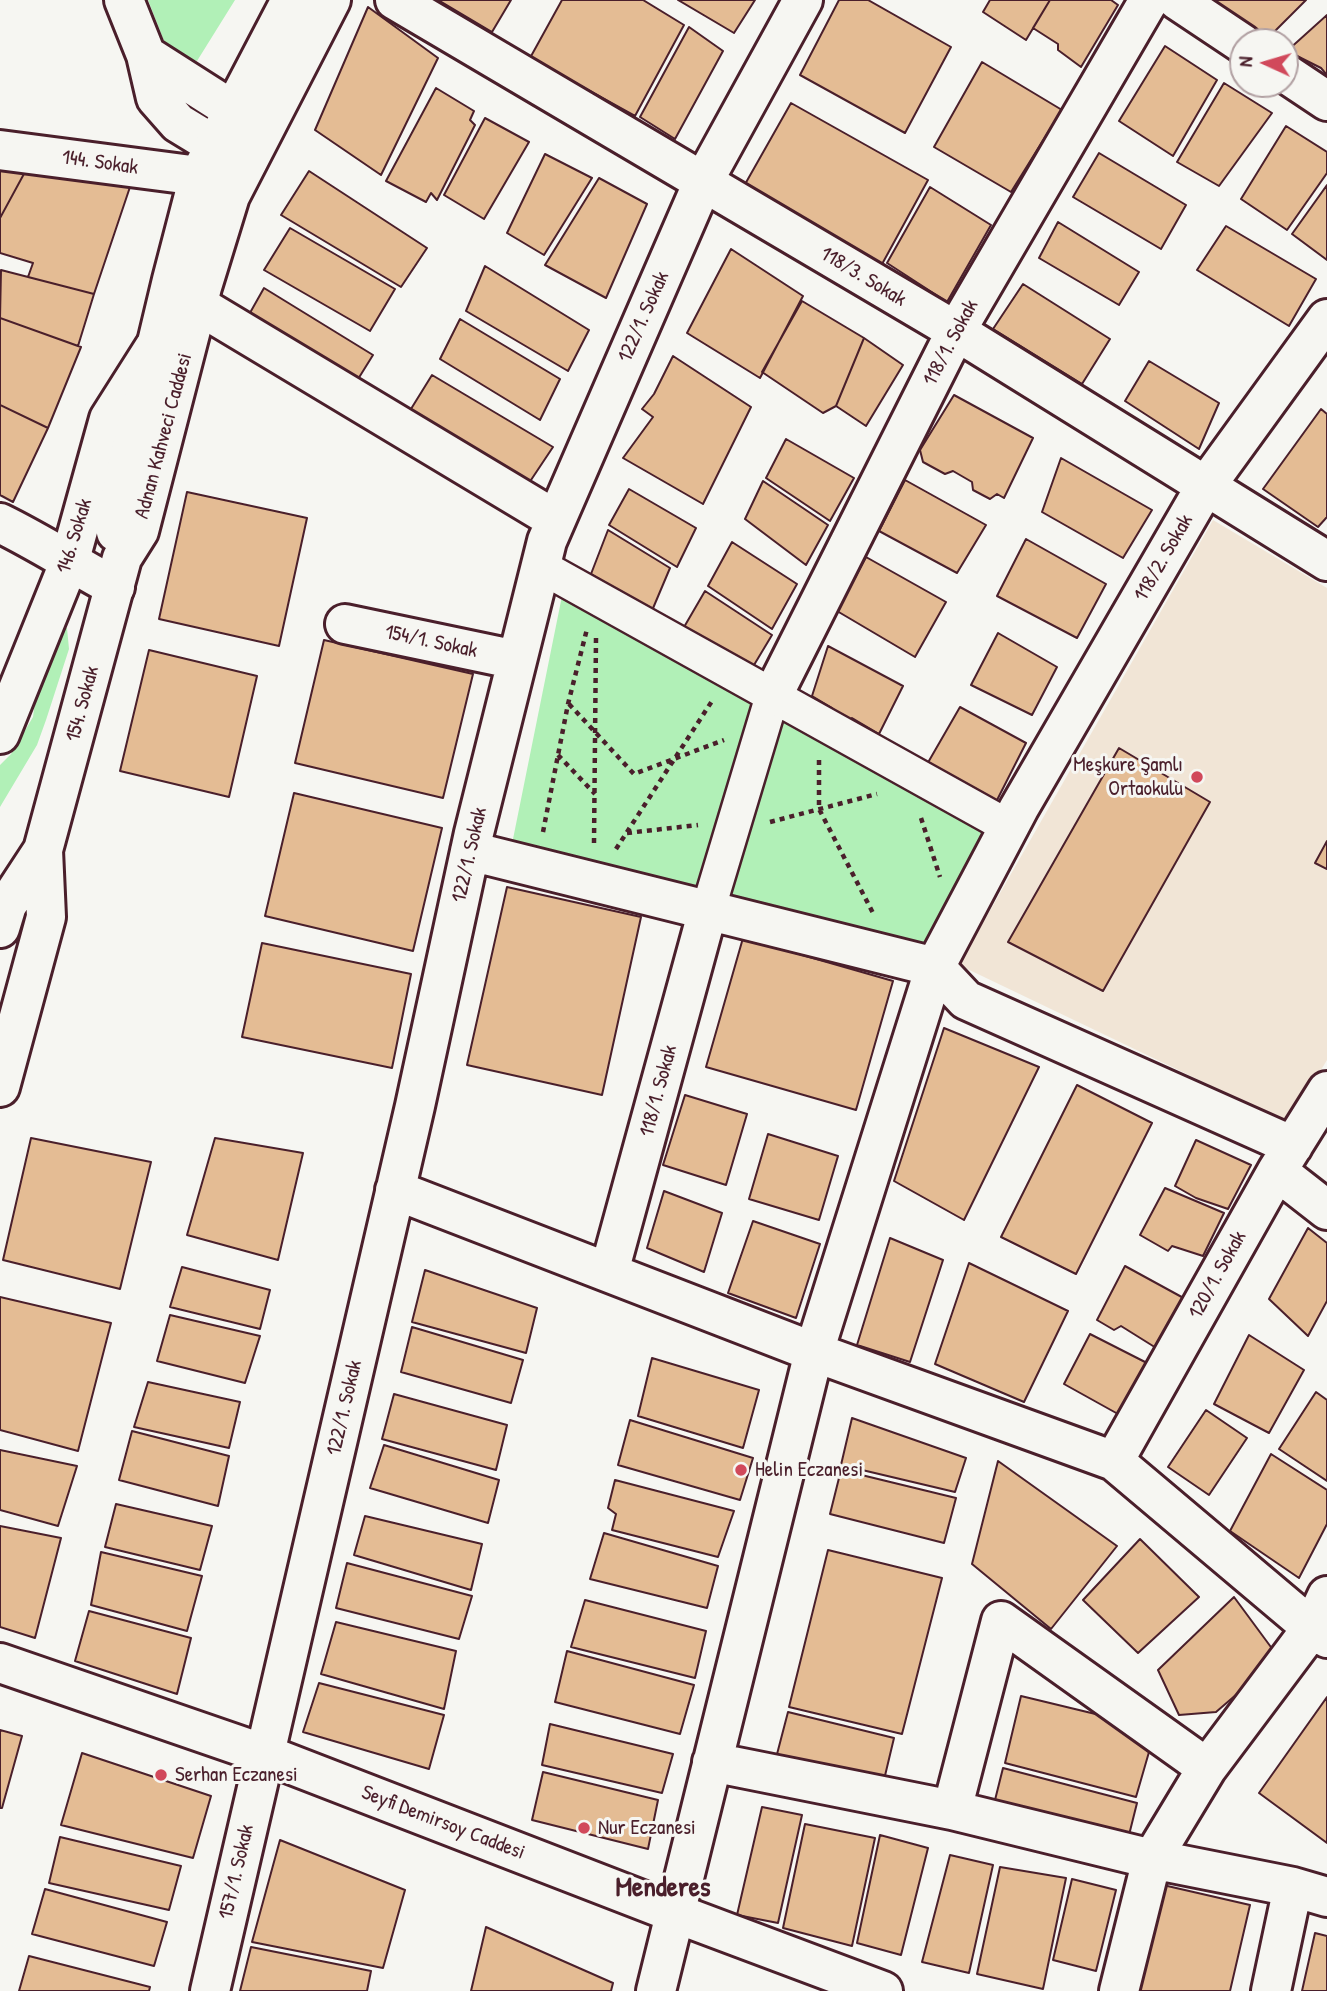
<!DOCTYPE html>
<html>
<head>
<meta charset="utf-8">
<style>
  body { margin:0 }
  #map { position:relative; width:1327px; height:1991px; overflow:hidden; background:#f6f6f2; font-family:"Patrick Hand",sans-serif }
  canvas { display:block }
  .north { position:absolute; left:1229px; top:28px; width:70px; height:70px; box-sizing:border-box; background:#f6f6f2; border:2px solid #b1a0a2; border-radius:50%; rotate:274deg; font-size:19px; font-weight:700; line-height:28px; text-align:center; color:#4a1f2b }
  .north::after { content:''; display:block; margin:auto; width:24px; height:32px; background:#d1495b; clip-path:polygon(50% 0,100% 100%,50% 72%,0 100%) }
</style>
</head>
<body>
<div id="map">
<canvas width="1327" height="1991"></canvas>
<div class="north">N</div>
</div>
<script>
const ctx = document.querySelector('canvas').getContext('2d');
ctx.lineJoin = 'round';
function fill(path, color) {
  ctx.fillStyle = color;
  ctx.fill(path, 'evenodd');
}
function stroke(path, color, width, dash) {
  ctx.strokeStyle = color;
  ctx.lineWidth = width;
  ctx.lineCap = dash ? 'butt' : 'round';
  ctx.setLineDash(dash || []);
  ctx.stroke(path);
}
function write(font, color, halo, rows, align = 'center') {
  ctx.font = font + ' "Patrick Hand",sans-serif';
  ctx.lineWidth = 6;
  ctx.setLineDash([]);
  ctx.textBaseline = 'middle';
  ctx.strokeStyle = halo;
  ctx.fillStyle = color;
  for (const [text, x, y, turn = 0] of rows) {
    ctx.save();
    ctx.translate(x, y);
    ctx.rotate((+turn || 0) * Math.PI / 180);
    ctx.textAlign = isNaN(turn) ? turn : align;
    if (halo) ctx.strokeText(text, 0, 0);
    ctx.fillText(text, 0, 0);
    ctx.restore();
  }
}
const built = new Path2D(`
  M1213,520L1327,588V1060L1289,1123L959,965Z`);
const green = new Path2D(`
  M148,0H235L197,61L169,54Z
  M562,596L987,829L931,952L512,844Z
  M67,628L69,649L46,720L37,745L0,807V765L11,754L33,717L42,648L58,629Z`);
const building = new Path2D(`
  M438,0H511L492,32Z
  M562,0H643L684,25L635,116L530,58Z
  M678,0H755L734,33Z
  M839,0H868L951,47L905,133L800,75Z
  M990,0H1050L1026,40L983,12Z
  M1050,0H1111L1118,5L1081,67L1058,50V44L1033,28Z
  M1215,0H1306L1264,42H1258Z
  M368,7L438,58L381,175L315,130Z
  M1327,15V75L1321,68L1287,51Z
  M689,27L723,51L675,139L640,117Z
  M1165,46L1217,80L1173,156L1119,121Z
  M982,62L1062,110L1011,192L934,147Z
  M1224,83L1272,113L1219,186L1177,162Z
  M436,88L474,111L470,120L475,125L437,200L431,193L426,202L386,181Z
  M791,103L928,180L881,266L744,186Z
  M485,118L529,142L484,219L444,195Z
  M1286,126L1327,152V173L1287,230L1241,199Z
  M1099,153L1186,205L1161,249L1073,197Z
  M545,154L592,178L544,255L507,233Z
  M0,166L25,172L0,218Z
  M309,171L427,248L401,287L281,215Z
  M25,172L132,181L94,294L28,277L33,263L0,253V218Z
  M599,178L647,204L606,298L545,265Z
  M1327,185V260L1292,234Z
  M930,187L991,225L947,302L887,263Z
  M1058,222L1139,272L1119,305L1039,258Z
  M1226,226L1316,279L1289,326L1197,270Z
  M290,228L395,289L370,331L264,270Z
  M731,249L803,296L760,378L687,333Z
  M485,266L589,330L568,371L466,311Z
  M1,270L94,294L78,346L0,318Z
  M1023,284L1110,339L1082,384L993,329Z
  M264,288L373,355L350,392L242,327Z
  M802,301L864,338L836,406L823,413L762,372Z
  M0,318L81,347L48,428L0,405Z
  M460,319L560,379L540,420L440,359Z
  M864,338L903,365L866,426L836,406Z
  M673,356L751,407L703,504L623,458L653,417L642,409L654,394Z
  M1149,361L1219,403L1199,449L1125,401Z
  M432,375L553,447L525,489L406,417Z
  M954,395L1033,438L1004,498L997,494L990,499L973,490L972,482L953,471L945,474L923,462L920,450Z
  M0,405L48,428L13,502L0,495Z
  M1321,409L1327,414V517L1318,527L1263,489Z
  M786,439L854,478L830,521L766,478Z
  M1061,458L1152,510L1123,558L1042,512Z
  M905,480L986,525L957,573L879,531Z
  M763,481L828,525L806,565L745,519Z
  M629,489L696,528L677,567L609,525Z
  M187,492L307,518L279,646L159,619Z
  M608,530L670,568L651,613L591,574Z
  M1026,539L1106,584L1077,638L997,596Z
  M732,542L797,584L772,629L708,586Z
  M866,557L946,602L915,657L837,611Z
  M705,591L772,635L748,675L680,634Z
  M998,633L1057,667L1032,715L971,685Z
  M324,640L473,674L443,798L295,763Z
  M828,646L903,686L879,734L852,718L846,724L831,716L832,708L812,696Z
  M149,650L257,676L229,797L120,771Z
  M960,707L1026,743L994,806L926,766Z
  M1119,748L1210,802L1103,991L1008,942Z
  M294,793L442,828L413,951L265,916Z
  M1327,841V869L1315,863Z
  M507,887L641,917L602,1095L467,1065Z
  M743,938L893,981L856,1110L706,1067Z
  M262,943L411,974L392,1068L242,1037Z
  M944,1028L1039,1067L964,1220L894,1181Z
  M1077,1085L1152,1123L1076,1274L1001,1237Z
  M685,1095L747,1114L726,1185L663,1165Z
  M768,1134L838,1156L819,1220L749,1199Z
  M31,1138L151,1162L120,1289L3,1260Z
  M215,1138L303,1153L278,1260L187,1235Z
  M1196,1140L1251,1165L1228,1209L1196,1198L1175,1186Z
  M1165,1188L1224,1213L1203,1256L1172,1246L1168,1251L1140,1235Z
  M664,1191L722,1213L704,1272L647,1248Z
  M753,1221L820,1244L796,1318L728,1293Z
  M1308,1228L1327,1243V1301L1308,1336L1269,1299Z
  M890,1238L943,1260L910,1362L857,1345Z
  M969,1263L1068,1311L1024,1402L935,1364Z
  M1125,1266L1189,1301L1161,1351L1121,1326L1114,1330L1097,1320Z
  M182,1267L270,1290L260,1329L170,1307Z
  M425,1270L537,1308L526,1353L412,1322Z
  M0,1297L111,1323L78,1451L0,1430Z
  M170,1315L260,1336L245,1383L157,1361Z
  M412,1327L523,1360L511,1403L401,1372Z
  M1090,1334L1147,1363L1118,1414L1064,1384Z
  M1249,1335L1304,1370L1269,1433L1214,1404Z
  M652,1358L759,1390L743,1448L638,1416Z
  M148,1382L240,1402L229,1448L134,1427Z
  M1316,1392L1327,1400V1481L1279,1449Z
  M394,1394L507,1425L496,1470L382,1439Z
  M1206,1410L1247,1438L1209,1495L1168,1467Z
  M852,1418L966,1458L955,1492L841,1465Z
  M630,1420L753,1458L740,1500L618,1465Z
  M132,1431L229,1456L218,1506L119,1480Z
  M384,1445L499,1480L488,1523L370,1488Z
  M0,1450L77,1466L58,1526L0,1510Z
  M1271,1454L1327,1490V1524L1299,1578L1230,1531Z
  M998,1461L1117,1546L1051,1629L972,1564Z
  M841,1470L956,1498L944,1543L830,1514Z
  M615,1480L734,1511L718,1557L612,1530L616,1514L608,1508Z
  M116,1504L212,1526L200,1570L105,1547Z
  M365,1516L482,1544L471,1590L354,1555Z
  M0,1526L61,1538L35,1638L0,1627Z
  M604,1533L718,1566L707,1608L590,1579Z
  M1140,1539L1199,1597L1138,1653L1083,1600Z
  M828,1550L942,1578L902,1734L789,1707Z
  M101,1552L202,1576L187,1631L91,1605Z
  M347,1563L472,1596L459,1639L336,1608Z
  M1234,1597L1279,1658L1216,1712L1179,1715L1158,1670Z
  M585,1600L706,1631L695,1678L571,1647Z
  M89,1611L191,1638L177,1694L75,1661Z
  M336,1622L456,1651L444,1709L321,1674Z
  M567,1651L694,1685L680,1734L555,1702Z
  M319,1683L444,1715L429,1769L303,1732Z
  M1021,1696L1112,1718L1149,1752L1136,1797L1005,1763Z
  M1327,1697V1843L1259,1793Z
  M788,1712L894,1738L883,1784L776,1758Z
  M550,1724L673,1754L662,1793L542,1765Z
  M0,1730L22,1736L2,1808H0Z
  M82,1753L211,1796L193,1858L61,1825Z
  M1003,1768L1137,1803L1127,1843L992,1812Z
  M543,1772L658,1800L648,1849L532,1820Z
  M762,1807L802,1815L778,1923L737,1915Z
  M805,1824L875,1838L852,1946L783,1928Z
  M880,1835L928,1848L901,1955L857,1943Z
  M60,1837L181,1866L169,1910L49,1883Z
  M280,1840L405,1890L383,1968L252,1942Z
  M950,1855L993,1865L969,1973L922,1962Z
  M1000,1867L1066,1878L1043,1989L977,1974Z
  M1072,1879L1116,1890L1096,1971L1053,1960Z
  M1150,1882L1250,1905L1230,1991H1124Z
  M45,1889L167,1922L154,1966L32,1934Z
  M486,1927L613,1983L611,1991H471Z
  M1315,1933L1327,1936V1991H1302Z
  M251,1947L371,1971L367,1991H240Z
  M29,1956L150,1987L149,1991H19Z`);
const path = new Path2D(`
  M569,704L634,774L724,740
  M558,755L595,794
  M819,760V809L873,913
  M921,818L940,877
  M770,822L877,794
  M543,832L568,704L587,629
  M627,833L698,825
  M594,843L596,638
  M616,849L712,701`);
const pedestrian = new Path2D(`
  M540,566L1009,827
  M708,910L772,697`);
const minor = new Path2D(`
  M124,0L146,55L156,98L178,123L242,162
  M395,0L956,331L1327,561
  M1177,0L1243,44
  M146,55L262,129
  M1285,73L1327,101
  M0,150L199,176
  M198,305L556,520
  M0,523C39,542 76,566 115,587
  M345,624L517,660
  M772,697L956,331L1149,0
  M470,851L935,967L966,1000L1293,1146
  M1277,1171L1327,1210
  M395,1190L814,1352L1114,1461L1312,1628L1327,1638
  M609,1272L708,910
  M1114,1461L1277,1171L1327,1091
  M712,1762L952,1810L1152,1859L1293,1887L1327,1897
  M952,1810L1001,1621L1207,1768
  M210,1991L415,1106L474,833L547,541L703,182L803,0
  M656,1991L814,1352L935,967L1019,808L1205,487L1327,319
  M1119,1991L1152,1859L1207,1768L1312,1628L1327,1596
  M1271,1991L1293,1887`);
const tertiary = new Path2D(`
  M0,734L69,563L109,419L154,348`);
const secondary = new Path2D(`
  M116,532L114,523L172,280L199,176L291,0
  M0,928L7,905L43,850
  M0,1087L46,917L43,850L122,558L139,531L202,287L230,196L331,0
  M0,1663L264,1754L675,1913L883,1991`);
const markers = [
  [1197,777,7,"#d1495b"],
  [741,1470,7,"#d1495b"],
  [161,1775,7,"#d1495b"],
  [584,1828,7,"#d1495b"]
];
const streetNames = [
  ["144. Sokak",100,163,8],
  ["118/3. Sokak",863,277,31],
  ["122/1. Sokak",644,317,-66],
  ["118/1. Sokak",951,343,-62],
  ["Adnan Kahveci Caddesi",164,436,-75],
  ["146. Sokak",75,536,-73],
  ["118/2. Sokak",1164,558,-60],
  ["154/1. Sokak",431,642,12],
  ["154. Sokak",83,704,-75],
  ["122/1. Sokak",470,855,-77],
  ["118/1. Sokak",659,1091,-75],
  ["120/1. Sokak",1218,1275,-61],
  ["122/1. Sokak",345,1408,-77],
  ["Seyfi Demirsoy Caddesi",443,1823,21],
  ["157/1. Sokak",237,1872,-77]
];
const poiNames = [
  ["Meşkure Şamlı",1183,765,"right"],
  ["Ortaokulu",1183,789,"right"],
  ["Helin Eczanesi",755,1470],
  ["Serhan Eczanesi",175,1775],
  ["Nur Eczanesi",598,1828]
];
const districtNames = [
  ["Menderes",663,1889]
];
fill(built, '#f1e5d6');
fill(green, '#b1f0b7');
fill(building, '#e4bc94');
stroke(building, '#4a1f2b', 2);
stroke(pedestrian, '#4a1f2b', 38);
stroke(minor, '#4a1f2b', 44);
stroke(tertiary, '#4a1f2b', 44);
stroke(secondary, '#4a1f2b', 44);
stroke(path, '#4a1f2b', 4.5, [5, 5]);
stroke(pedestrian, '#f6f6f2', 33);
stroke(minor, '#f6f6f2', 38);
stroke(tertiary, '#f6f6f2', 38);
stroke(secondary, '#f6f6f2', 38);
for (const [x, y, r, color] of markers) {
  const dot = new Path2D();
  dot.arc(x, y, r, 0, 2 * Math.PI);
  ctx.fillStyle = color;
  ctx.fill(dot);
  stroke(dot, '#f6f6f2', 2.5);
}
write('21px', '#4a1f2b', '#f6f6f2', streetNames);
write('21px', '#4a1f2b', '#f6f6f2', poiNames, 'left');
write('bold 28px', '#4a1f2b', '#f6f6f2', districtNames);
</script>
</body>
</html>
